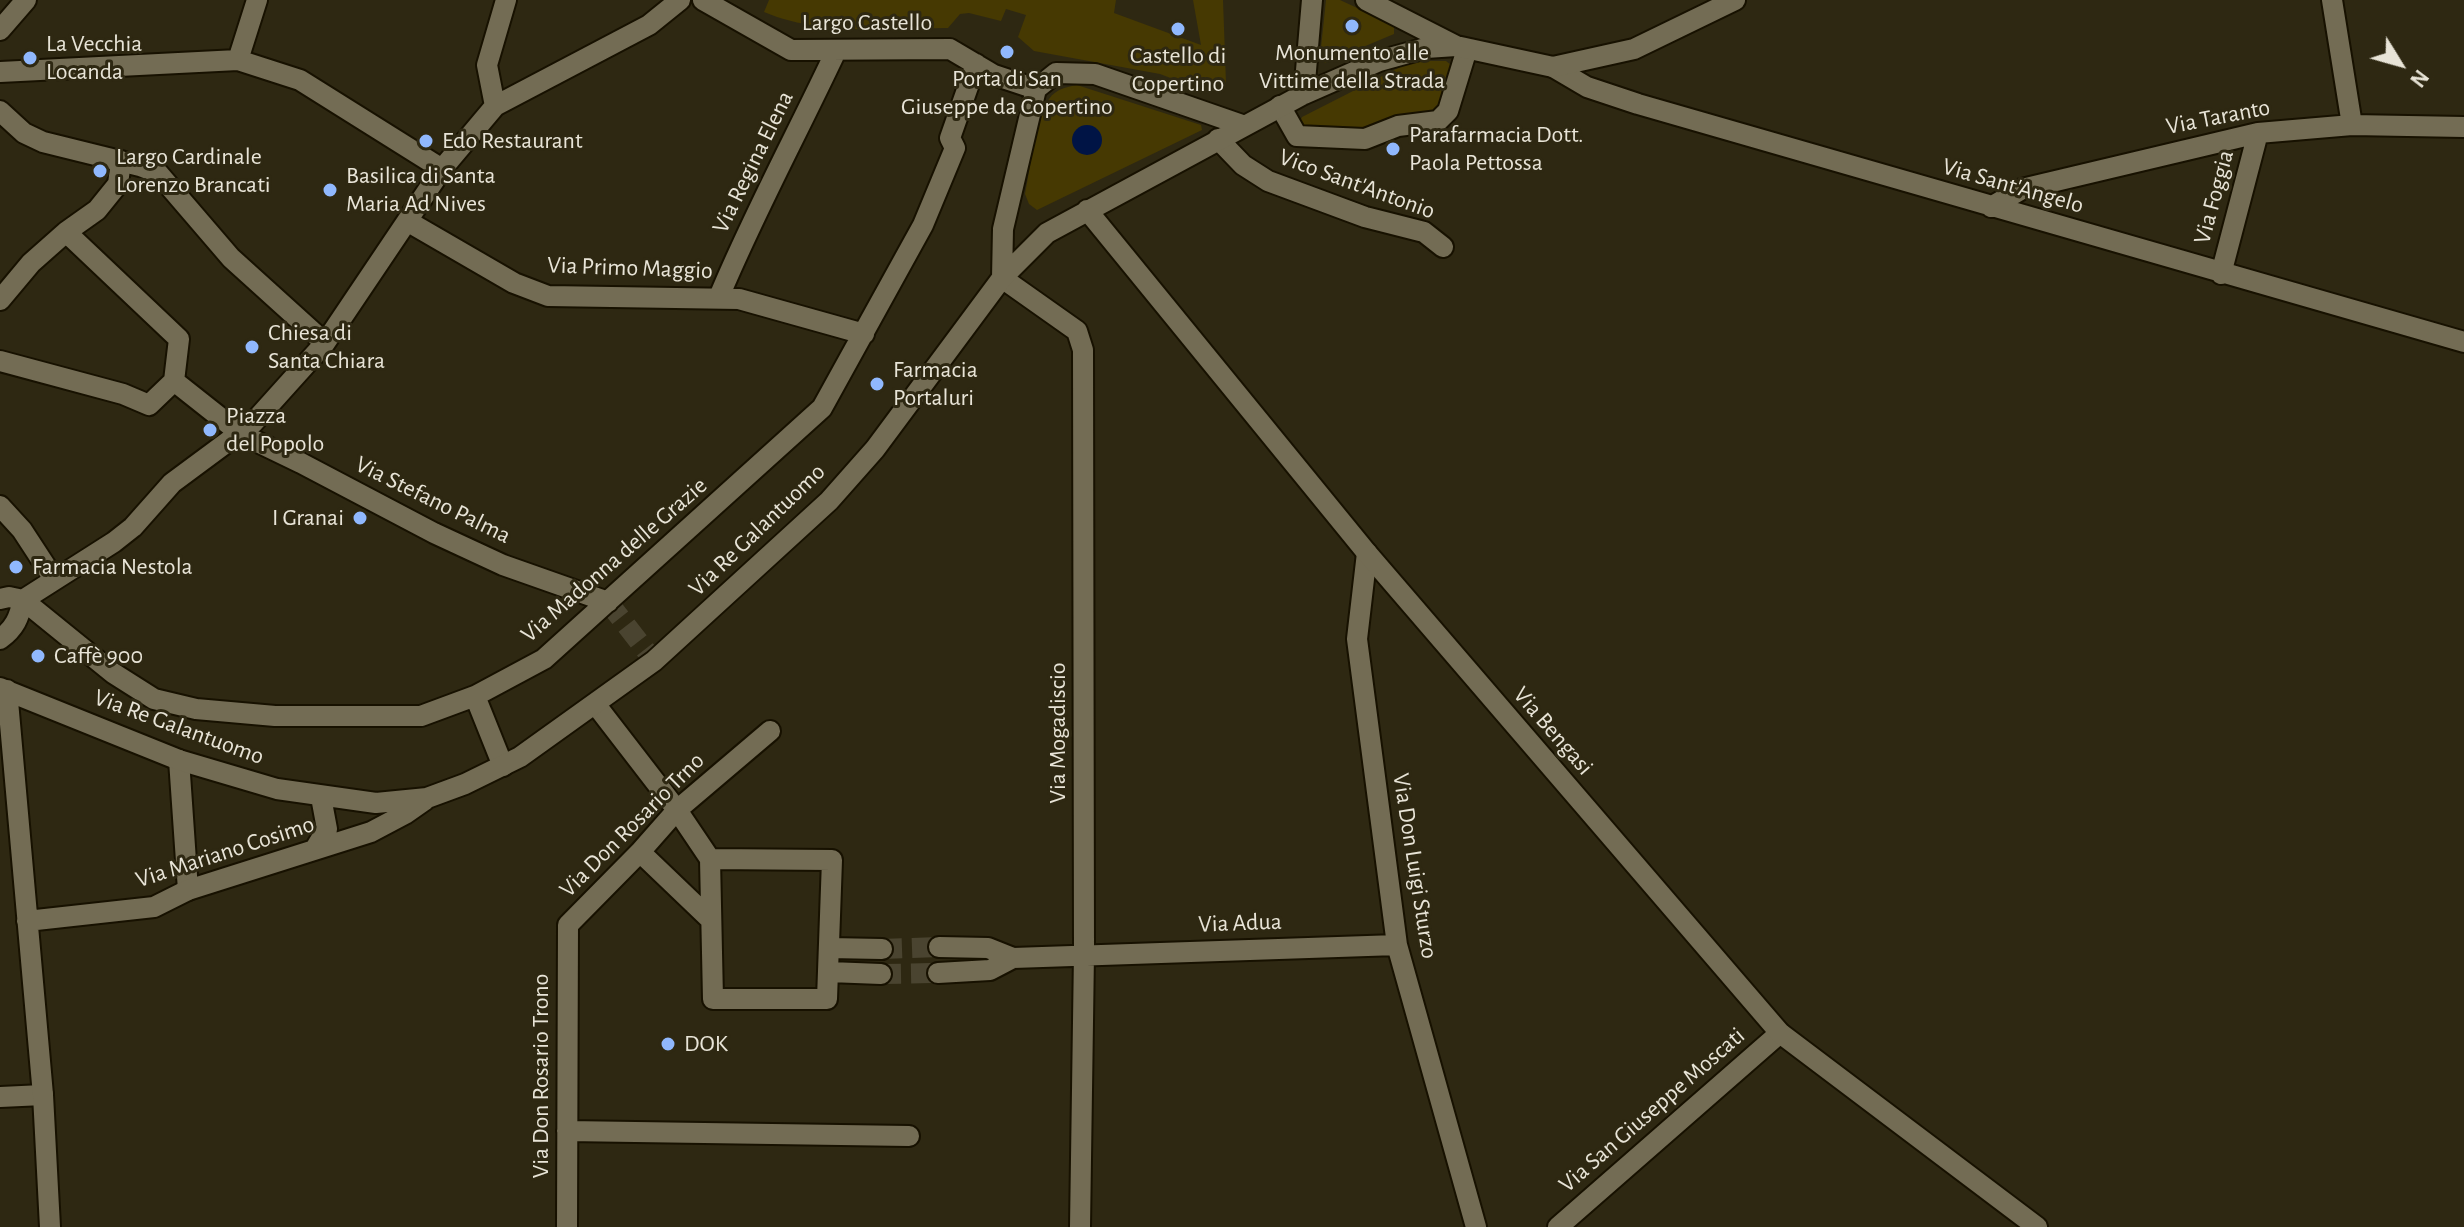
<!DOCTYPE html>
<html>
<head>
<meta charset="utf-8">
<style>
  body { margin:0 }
  #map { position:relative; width:2464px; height:1227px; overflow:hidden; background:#2e2812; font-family:"Alegreya Sans",sans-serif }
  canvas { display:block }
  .north { position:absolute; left:2360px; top:24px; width:80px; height:80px; -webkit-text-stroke:6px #2e2812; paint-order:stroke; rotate:127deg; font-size:22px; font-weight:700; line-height:32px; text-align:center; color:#e8e4d7 }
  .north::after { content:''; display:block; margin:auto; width:28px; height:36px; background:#e8e4d7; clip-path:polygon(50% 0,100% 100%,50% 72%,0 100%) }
</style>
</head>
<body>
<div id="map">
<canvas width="2464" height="1227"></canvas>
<div class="north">N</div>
</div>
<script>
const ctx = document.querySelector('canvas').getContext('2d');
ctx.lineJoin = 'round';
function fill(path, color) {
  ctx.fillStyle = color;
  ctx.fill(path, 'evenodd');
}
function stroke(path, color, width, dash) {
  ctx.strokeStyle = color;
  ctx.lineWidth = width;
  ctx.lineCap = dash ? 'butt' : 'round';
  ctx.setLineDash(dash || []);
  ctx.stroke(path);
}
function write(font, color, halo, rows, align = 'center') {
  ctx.font = font + ' "Alegreya Sans",sans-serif';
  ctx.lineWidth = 6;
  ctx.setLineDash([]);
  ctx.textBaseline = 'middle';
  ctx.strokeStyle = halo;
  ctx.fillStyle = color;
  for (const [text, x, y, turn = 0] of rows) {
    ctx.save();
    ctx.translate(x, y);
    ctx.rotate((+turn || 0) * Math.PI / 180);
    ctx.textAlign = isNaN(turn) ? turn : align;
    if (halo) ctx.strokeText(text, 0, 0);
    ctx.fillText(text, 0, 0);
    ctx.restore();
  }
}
const green = new Path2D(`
  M769,0H1116L1114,13L1201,45L1193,0H1223L1226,83L1202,90L1160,74L1034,51L1018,37L1026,15L1006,9L1001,21L969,13L960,14L948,28C888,28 821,36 764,12Z
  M1326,0H1340L1394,25V34L1325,63L1320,57Z
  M1418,61H1446L1451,65L1437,109L1357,130L1309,135L1299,123L1302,117L1406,64Z
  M1077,85L1201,125L1202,130L1037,210L1029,204L1025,194C1030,170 1036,117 1049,99C1056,89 1066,87 1077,85Z`);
const water = new Path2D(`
  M1072 140a15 15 0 1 1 30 0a15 15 0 1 1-30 0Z`);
const minorTunnel = new Path2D(`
  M608,602L654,661
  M882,949L939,947
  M881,974L938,973`);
const minor = new Path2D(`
  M703,0L791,50L950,49L994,75L1036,89
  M2332,0L2352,125
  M0,30L26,0
  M238,60L257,0
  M1553,67L1587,87L1638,104L2464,342
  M0,72L238,60L300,80L442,169
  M495,106L487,65L506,0
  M1280,106L1297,136L1365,139L1398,126L1438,121L1448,111L1467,49
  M0,111L24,133L43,142L140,166L158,173L231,258L325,343
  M1218,139L1243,165L1268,181L1365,217L1424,232L1443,247
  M1991,207L2022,189L2258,133L2352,125L2464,127
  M407,221L514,283L548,296L739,299L864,334
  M66,232L179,339L174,381
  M2221,274L2258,133
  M1002,278L1077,331L1083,350L1084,953L1080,1227
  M719,297C754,213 797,134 836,51
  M0,300L31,263L66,232L97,210L118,184L121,161
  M0,361L123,394L149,405L174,381L241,434L301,463L434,533L503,565L608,602
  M0,506L22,530L54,579
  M1367,553L1357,639L1397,945L1476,1227
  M0,599L9,597L23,600L113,673L154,699L196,709L275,716H421L475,696L544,659L822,408L923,225L955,148L950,138L976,64
  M0,639C15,628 19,618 23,600L114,542L133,527L172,483L253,423L325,343L442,169L495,106L649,25L680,0
  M475,696L503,766
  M596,705L677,810L710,859
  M179,760L188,890
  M640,852L710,919
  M710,859L832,860L827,999H713Z
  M939,947L988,948L1013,958L1397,945
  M829,948L882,949
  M829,972L881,974
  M938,973L990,970L1013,958
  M0,1097L43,1095
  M567,1131L909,1136
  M567,1227L568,925L640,852L677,810L770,731
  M1558,1227L1780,1033`);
const tertiary = new Path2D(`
  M1366,0L1456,46L1553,67L1634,49L1735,0
  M1304,94L1312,0
  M1087,210L1367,553L1780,1033L2037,1227
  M1002,278L1003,229L1036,89L1056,73L1095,74L1242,125
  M0,688L179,760L277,789L376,803L427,798L465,784L520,757L654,661L829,501L875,449L1002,278L1047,233L1304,94L1379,61L1426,48L1456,46
  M7,690L43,1095L50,1227
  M315,849L327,829L321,797
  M27,921L154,907L188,890L371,832L405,814L425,800`);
const markers = [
  [1352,26,8,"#90b8fd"],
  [1178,29,8,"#90b8fd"],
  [1007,52,8,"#90b8fd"],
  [30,58,8,"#90b8fd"],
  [426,141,8,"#90b8fd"],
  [1393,149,8,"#90b8fd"],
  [100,171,8,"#90b8fd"],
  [330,190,8,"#90b8fd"],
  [252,347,8,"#90b8fd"],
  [877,384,8,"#90b8fd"],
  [210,430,8,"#90b8fd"],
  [360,518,8,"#90b8fd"],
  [16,567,8,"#90b8fd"],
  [38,656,8,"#90b8fd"],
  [668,1044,8,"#90b8fd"]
];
const streetNames = [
  ["Largo Castello",867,23],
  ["Via Taranto",2218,117,-11],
  ["Via Regina Elena",753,162,-64],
  ["Vico Sant'Antonio",1357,184,20],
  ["Via Sant'Angelo",2013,186,16],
  ["Via Foggia",2214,197,-75],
  ["Via Primo Maggio",630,268,2],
  ["Via Stefano Palma",433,500,26],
  ["Via Re Galantuomo",757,530,-44],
  ["Via Madonna delle Grazie",614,560,-41],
  ["Via Re Galantuomo",179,727,20],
  ["Via Bengasi",1553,731,49],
  ["Via Mogadiscio",1058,733,-90],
  ["Via Don Rosario Trno",632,825,-45],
  ["Via Mariano Cosimo",225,852,-18],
  ["Via Don Luigi Sturzo",1415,866,81],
  ["Via Adua",1240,923,-2],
  ["Via Don Rosario Trono",541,1076,-90],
  ["Via San Giuseppe Moscati",1652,1110,-41]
];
const poiNames = [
  ["La Vecchia",46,44],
  ["Locanda",46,72],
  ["Monumento alle",1352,53,"center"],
  ["Vittime della Strada",1352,81,"center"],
  ["Castello di",1178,56,"center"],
  ["Copertino",1178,84,"center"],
  ["Porta di San",1007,79,"center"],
  ["Giuseppe da Copertino",1007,107,"center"],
  ["Parafarmacia Dott.",1409,135],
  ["Paola Pettossa",1409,163],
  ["Edo Restaurant",442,141],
  ["Largo Cardinale",116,157],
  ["Lorenzo Brancati",116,185],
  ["Basilica di Santa",346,176],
  ["Maria Ad Nives",346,204],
  ["Chiesa di",268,333],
  ["Santa Chiara",268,361],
  ["Farmacia",893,370],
  ["Portaluri",893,398],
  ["Piazza",226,416],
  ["del Popolo",226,444],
  ["I Granai",344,518,"right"],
  ["Farmacia Nestola",32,567],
  ["Caffè 900",54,656],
  ["DOK",684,1044]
];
fill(green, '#463902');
fill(water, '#001445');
stroke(minorTunnel, '#4a4430', 20, [20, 10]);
stroke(minor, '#171100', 24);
stroke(tertiary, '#171100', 24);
stroke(minor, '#736c54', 20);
stroke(tertiary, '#736c54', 20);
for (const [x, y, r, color] of markers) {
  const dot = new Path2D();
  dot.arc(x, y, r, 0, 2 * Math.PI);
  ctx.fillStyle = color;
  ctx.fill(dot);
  stroke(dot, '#2e2812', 3);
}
write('24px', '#e8e4d7', '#2e2812', streetNames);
write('24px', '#e8e4d7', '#2e2812', poiNames, 'left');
</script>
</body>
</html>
